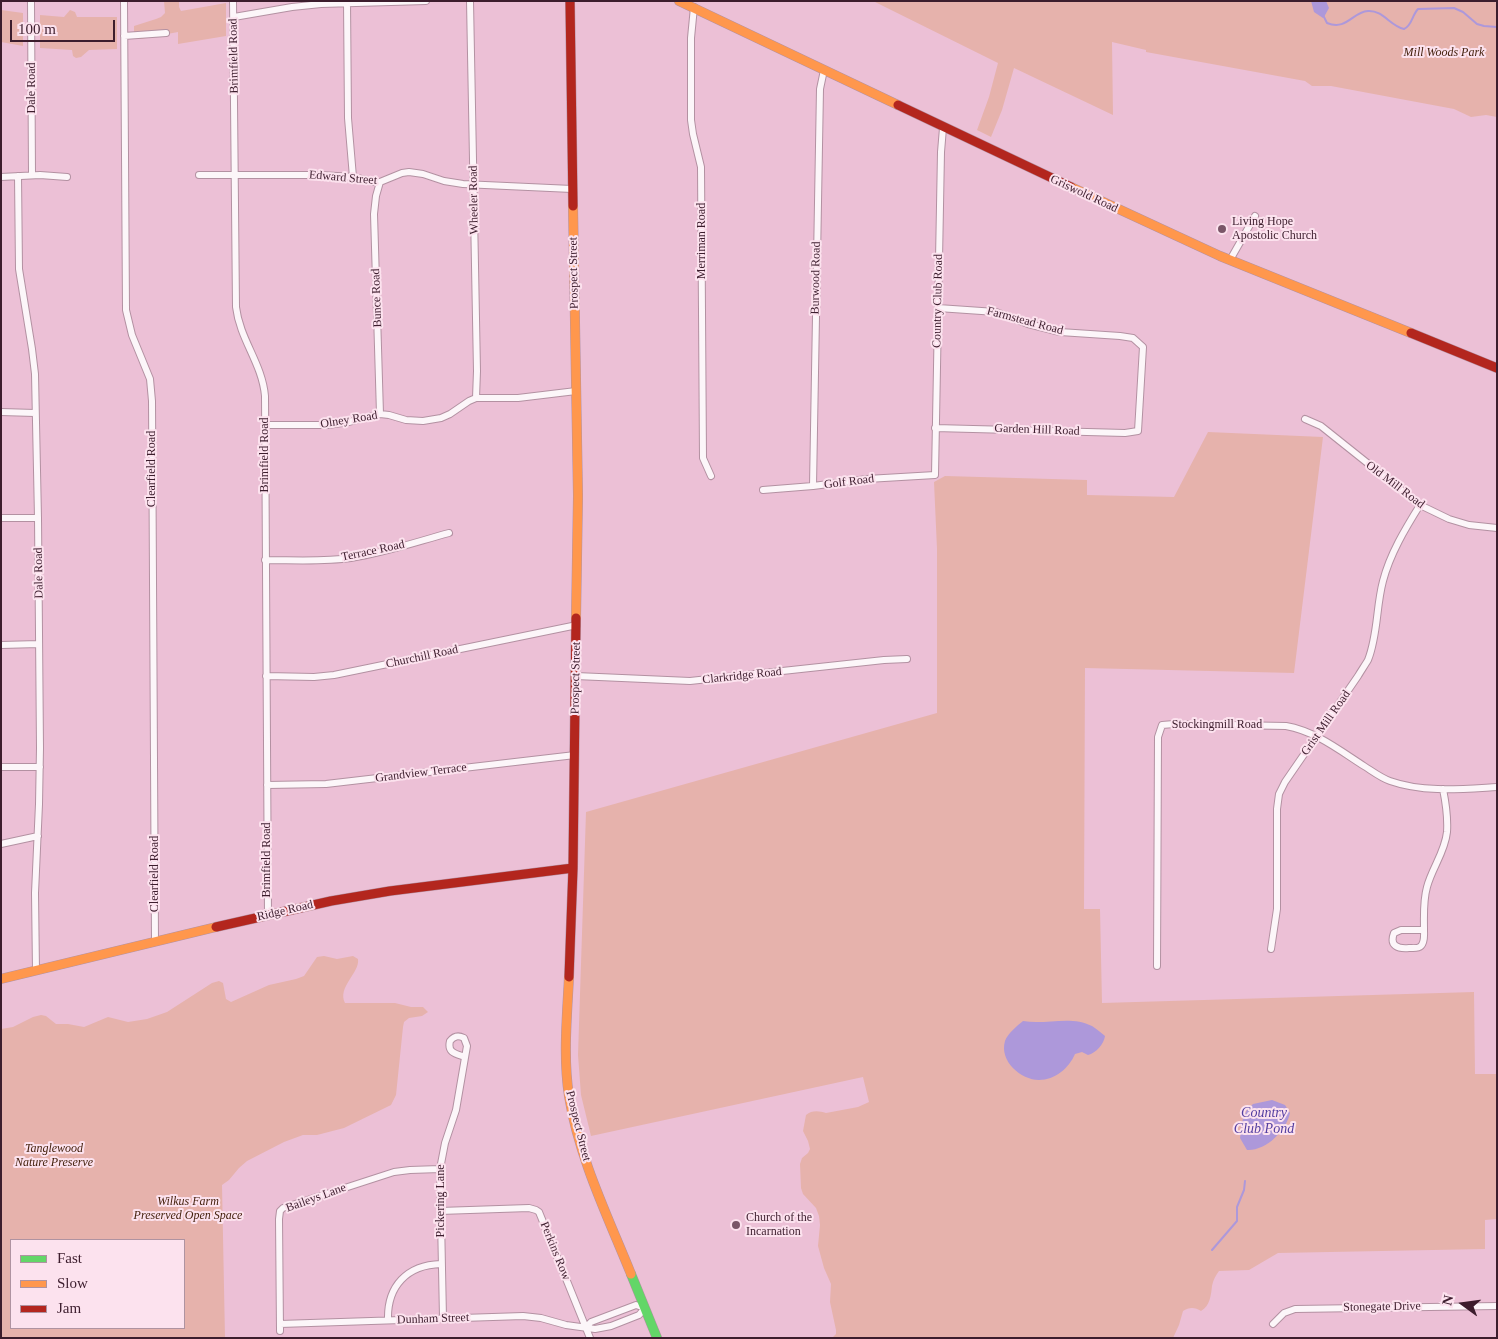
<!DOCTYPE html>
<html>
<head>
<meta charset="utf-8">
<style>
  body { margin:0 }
  #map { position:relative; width:1498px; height:1339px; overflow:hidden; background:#ecc0d6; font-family:Georgia,serif }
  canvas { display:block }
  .frame { position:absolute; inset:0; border:2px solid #3c1d2d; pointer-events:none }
  .legend { position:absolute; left:10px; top:1239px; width:175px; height:90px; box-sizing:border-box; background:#fce2ee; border:1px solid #af93a1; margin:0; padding:6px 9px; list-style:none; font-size:15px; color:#3c1d2d }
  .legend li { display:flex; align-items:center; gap:10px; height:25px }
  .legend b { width:25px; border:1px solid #af93a1 }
  .north { position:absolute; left:1438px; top:1279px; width:50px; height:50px; -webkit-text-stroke:4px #fce2ee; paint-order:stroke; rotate:284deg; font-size:14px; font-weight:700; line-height:20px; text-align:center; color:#3c1d2d }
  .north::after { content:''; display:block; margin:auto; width:18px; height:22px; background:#3c1d2d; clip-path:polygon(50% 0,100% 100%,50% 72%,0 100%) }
  .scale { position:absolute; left:10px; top:20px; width:105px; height:22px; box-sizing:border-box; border:2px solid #3c1d2d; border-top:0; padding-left:6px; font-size:15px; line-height:18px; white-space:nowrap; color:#3c1d2d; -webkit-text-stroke:4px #fce2ee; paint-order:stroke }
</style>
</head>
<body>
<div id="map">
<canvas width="1498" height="1339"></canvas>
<div class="frame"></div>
<ul class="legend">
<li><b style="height:6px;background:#63d668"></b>Fast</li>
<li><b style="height:6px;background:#ff974d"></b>Slow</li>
<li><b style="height:6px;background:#b3261e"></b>Jam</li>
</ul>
<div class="north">N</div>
<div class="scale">100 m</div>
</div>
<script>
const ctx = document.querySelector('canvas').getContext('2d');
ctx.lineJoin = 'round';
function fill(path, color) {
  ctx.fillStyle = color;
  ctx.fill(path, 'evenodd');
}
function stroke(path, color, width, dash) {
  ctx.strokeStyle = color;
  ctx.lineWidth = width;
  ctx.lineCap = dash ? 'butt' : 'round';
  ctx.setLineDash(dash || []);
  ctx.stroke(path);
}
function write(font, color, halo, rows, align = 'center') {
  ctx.font = font + ' Georgia,serif';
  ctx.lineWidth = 4;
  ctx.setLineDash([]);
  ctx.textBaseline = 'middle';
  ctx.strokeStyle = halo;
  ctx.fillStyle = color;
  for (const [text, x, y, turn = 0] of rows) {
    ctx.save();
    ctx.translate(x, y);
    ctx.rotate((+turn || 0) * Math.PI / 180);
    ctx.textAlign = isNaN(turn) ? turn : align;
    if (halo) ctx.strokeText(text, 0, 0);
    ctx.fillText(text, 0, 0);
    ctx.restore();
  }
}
const green = new Path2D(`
  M164,1H179V7L181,11L226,3V36L178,44V32L141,39H137L134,37V26L156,19L161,17L165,13Z
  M873,1H1492L1497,3V117L1486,115L1471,117L1454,109L1331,86H1312L1305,81L1146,52V50L1112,42L1113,115L1014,68L1002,110L991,137L977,130L989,97L998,63Z
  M1,10L23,13V46L1,42Z
  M70,10L75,12L77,17H117V49L89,50L81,57L76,58L73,56L72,50L40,48V15L64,17Z
  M1208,432L1323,437L1294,673L1085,668L1084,909H1100L1102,1003L1474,992L1475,1074H1497V1219L1485,1220V1249L1278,1253L1249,1270L1219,1271C1216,1275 1213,1280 1212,1286C1211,1295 1210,1306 1201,1311C1195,1307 1189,1307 1183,1311L1179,1325L1173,1338H832L836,1334V1330L830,1302L831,1284L824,1268L818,1246L820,1225L819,1216L816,1208L803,1194L801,1188L800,1164L802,1158L808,1153L810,1149L808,1141L803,1131L806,1115C812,1110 819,1111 826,1113L858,1107L869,1102L863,1077L591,1136L581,1095L578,1055L586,812L937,713V549L934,482L945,476L1087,480V495L1174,497Z
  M324,956L337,959L353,956L358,959C360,973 337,987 345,1003H395L411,1007H423L428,1012L422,1016L409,1018L404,1022L403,1027L396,1095L391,1105L344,1128L317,1135H303L284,1142L247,1161L239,1168L229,1180L222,1185L225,1338H1V1029L13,1027L33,1017L41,1015L46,1016L56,1024H68L84,1027L108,1017L128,1022L147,1019L167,1012L212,983L219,981L223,983L226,999L231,1002L269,985L296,979L304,976L317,957ZM11,1240H184V1328H11Z`);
const water = new Path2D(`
  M1311,1H1326L1329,8L1324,17L1323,18L1314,12Z
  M1023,1021C1046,1025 1071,1015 1092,1026C1097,1029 1101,1033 1105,1036C1104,1044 1096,1053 1088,1055L1082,1052L1075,1054C1069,1068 1055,1080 1039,1080C1021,1080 999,1061 1005,1041C1008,1033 1017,1026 1023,1021Z
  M1272,1100L1285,1105L1290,1113C1286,1131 1266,1151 1247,1150L1240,1138L1243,1118L1247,1110L1253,1104Z`);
const stream = new Path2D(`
  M1323,15L1327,23C1347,31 1352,12 1368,11C1383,10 1390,26 1404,29C1412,26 1412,15 1418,9L1454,8L1463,12L1477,24L1484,26L1497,27
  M1212,1250L1237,1221V1207L1244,1190L1245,1181`);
const street = new Path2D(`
  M31,1L32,175
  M124,1L126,310L132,335L150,379L152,401L155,941
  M233,1L236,307C240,340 262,363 265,396L268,915
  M347,1L348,118L353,177
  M470,1L477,371L476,398
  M694,7L691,38V120L693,134L701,167L703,458L711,476
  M234,17L292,7L321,4L426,1
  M124,36L166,33
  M199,175H321L353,177L374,182H380L402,173L409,172L423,174L444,181L463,184L572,189
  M18,176L19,269L32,349L35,374L38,518L40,748L39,804L35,893L36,971
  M1,177L40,175L67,177
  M1230,260L1255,216
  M1,412L35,413
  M380,414L374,214L376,196L380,182
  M1305,419L1321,426L1420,505L1449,519L1469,525L1497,528
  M265,425H328L349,422L380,414L389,415L406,420L423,421L441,418L450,414L469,401L476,398H518L576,391
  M935,428L1125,433L1138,431L1143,347L1133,338L1120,336L1060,332L1028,324L996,312L938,308
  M813,486L820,89L824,70
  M763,490L813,486L867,479L935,475L941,152L943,128
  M1,518H38
  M265,560C293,560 323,562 351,558C384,553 416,542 449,533
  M1,645L39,644
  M266,676L314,677L334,675L577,625
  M576,676L690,681L884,660L907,659
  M1,767H40
  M267,785L326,784L575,755
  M1,844L38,836
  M1424,930C1424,935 1425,942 1421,946C1418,949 1413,948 1409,948C1398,949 1389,946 1394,933L1401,930H1424C1424,915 1423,901 1427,887C1432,868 1445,852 1447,832C1448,818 1446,804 1443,789
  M1271,949L1277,909V809L1279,794L1285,782L1358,676C1361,671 1365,665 1368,660C1378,635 1376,607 1383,581C1390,554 1405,529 1420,505
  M1157,966L1158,737L1162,725L1174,724L1286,726C1315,731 1339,750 1364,766C1372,771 1381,778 1390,781C1424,793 1462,789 1497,787
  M440,1211L529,1208L536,1210L539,1212L590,1338
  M443,1318L440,1169L445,1143L456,1110L467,1046L464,1038C458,1035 454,1036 450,1041C447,1053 456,1054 465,1057
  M388,1320C387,1286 407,1265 441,1264
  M280,1324L523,1316L541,1318L566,1325L595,1329L611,1326L639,1315L645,1308L636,1305L591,1322L586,1327
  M1273,1324L1284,1313L1295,1309L1497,1306
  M280,1331L279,1219L280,1211L283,1208L394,1172L410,1170L440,1169`);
const fast = new Path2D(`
  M631,1274L657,1338`);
const slow = new Path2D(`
  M679,1L898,105
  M1071,187L1220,256L1411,333
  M573,206L578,496L576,618
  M569,977C567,1017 563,1057 569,1096C579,1158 608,1217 631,1274
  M1,979L216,927`);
const jam = new Path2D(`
  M570,1L573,206
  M898,105L1071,187
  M1411,333L1497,368
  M216,927L331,901L390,891L573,868
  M569,977L573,868L576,618`);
const markers = [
  [1222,229,5,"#7a5668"],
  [736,1225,5,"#7a5668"]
];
const parkNames = [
  ["Mill Woods Park",1444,53],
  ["Tanglewood",54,1149],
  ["Nature Preserve",54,1163],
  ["Wilkus Farm",188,1202],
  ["Preserved Open Space",188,1216]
];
const streetNames = [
  ["Brimfield Road",234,56,-91],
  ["Dale Road",32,88,-90],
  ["Edward Street",343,178,5],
  ["Griswold Road",1084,194,25],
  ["Wheeler Road",474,200,-91],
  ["Merriman Road",702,241,-90],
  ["Prospect Street",574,273,-91],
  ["Burwood Road",816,278,-89],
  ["Bunce Road",377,298,-92],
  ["Country Club Road",938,301,-89],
  ["Farmstead Road",1025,321,15],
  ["Olney Road",349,420,-9],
  ["Garden Hill Road",1037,430,2],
  ["Brimfield Road",265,455,-90],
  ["Clearfield Road",152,469,-90],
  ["Golf Road",849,482,-7],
  ["Old Mill Road",1395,485,37],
  ["Terrace Road",373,551,-12],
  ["Dale Road",39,573,-91],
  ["Churchill Road",422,657,-12],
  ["Clarkridge Road",742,676,-6],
  ["Prospect Street",576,678,-89],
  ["Grist Mill Road",1326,723,-55],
  ["Stockingmill Road",1217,725],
  ["Grandview Terrace",421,773,-7],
  ["Brimfield Road",267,860,-90],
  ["Clearfield Road",155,874,-90],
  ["Ridge Road",285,911,-13],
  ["Prospect Street",578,1126,76],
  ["Baileys Lane",316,1198,-20],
  ["Pickering Lane",441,1201,-90],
  ["Perkins Row",555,1251,68],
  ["Stonegate Drive",1382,1307,-1],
  ["Dunham Street",433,1319,-2]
];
const poiNames = [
  ["Living Hope",1232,222],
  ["Apostolic Church",1232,236],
  ["Church of the",746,1218],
  ["Incarnation",746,1232]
];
const waterNames = [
  ["Country",1264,1113],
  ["Club Pond",1264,1129]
];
fill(green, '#e6b2ac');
fill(water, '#ad98da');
stroke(stream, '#ad98da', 2);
stroke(street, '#b391a2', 8);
stroke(fast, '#b391a2', 10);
stroke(slow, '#b391a2', 10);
stroke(jam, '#b391a2', 10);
stroke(street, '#fcf6f9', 6);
stroke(fast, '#63d668', 9);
stroke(slow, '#ff974d', 9);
stroke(jam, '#b3261e', 9);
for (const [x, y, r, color] of markers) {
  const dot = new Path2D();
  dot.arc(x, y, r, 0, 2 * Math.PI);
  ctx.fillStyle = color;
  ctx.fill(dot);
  stroke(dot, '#fce2ee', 2);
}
write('italic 12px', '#44210d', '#fce2ee', parkNames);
write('12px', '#3c1d2d', '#fce2ee', streetNames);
write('12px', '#3c1d2d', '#fce2ee', poiNames, 'left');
write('italic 14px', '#533ea0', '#fce2ee', waterNames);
</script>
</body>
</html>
